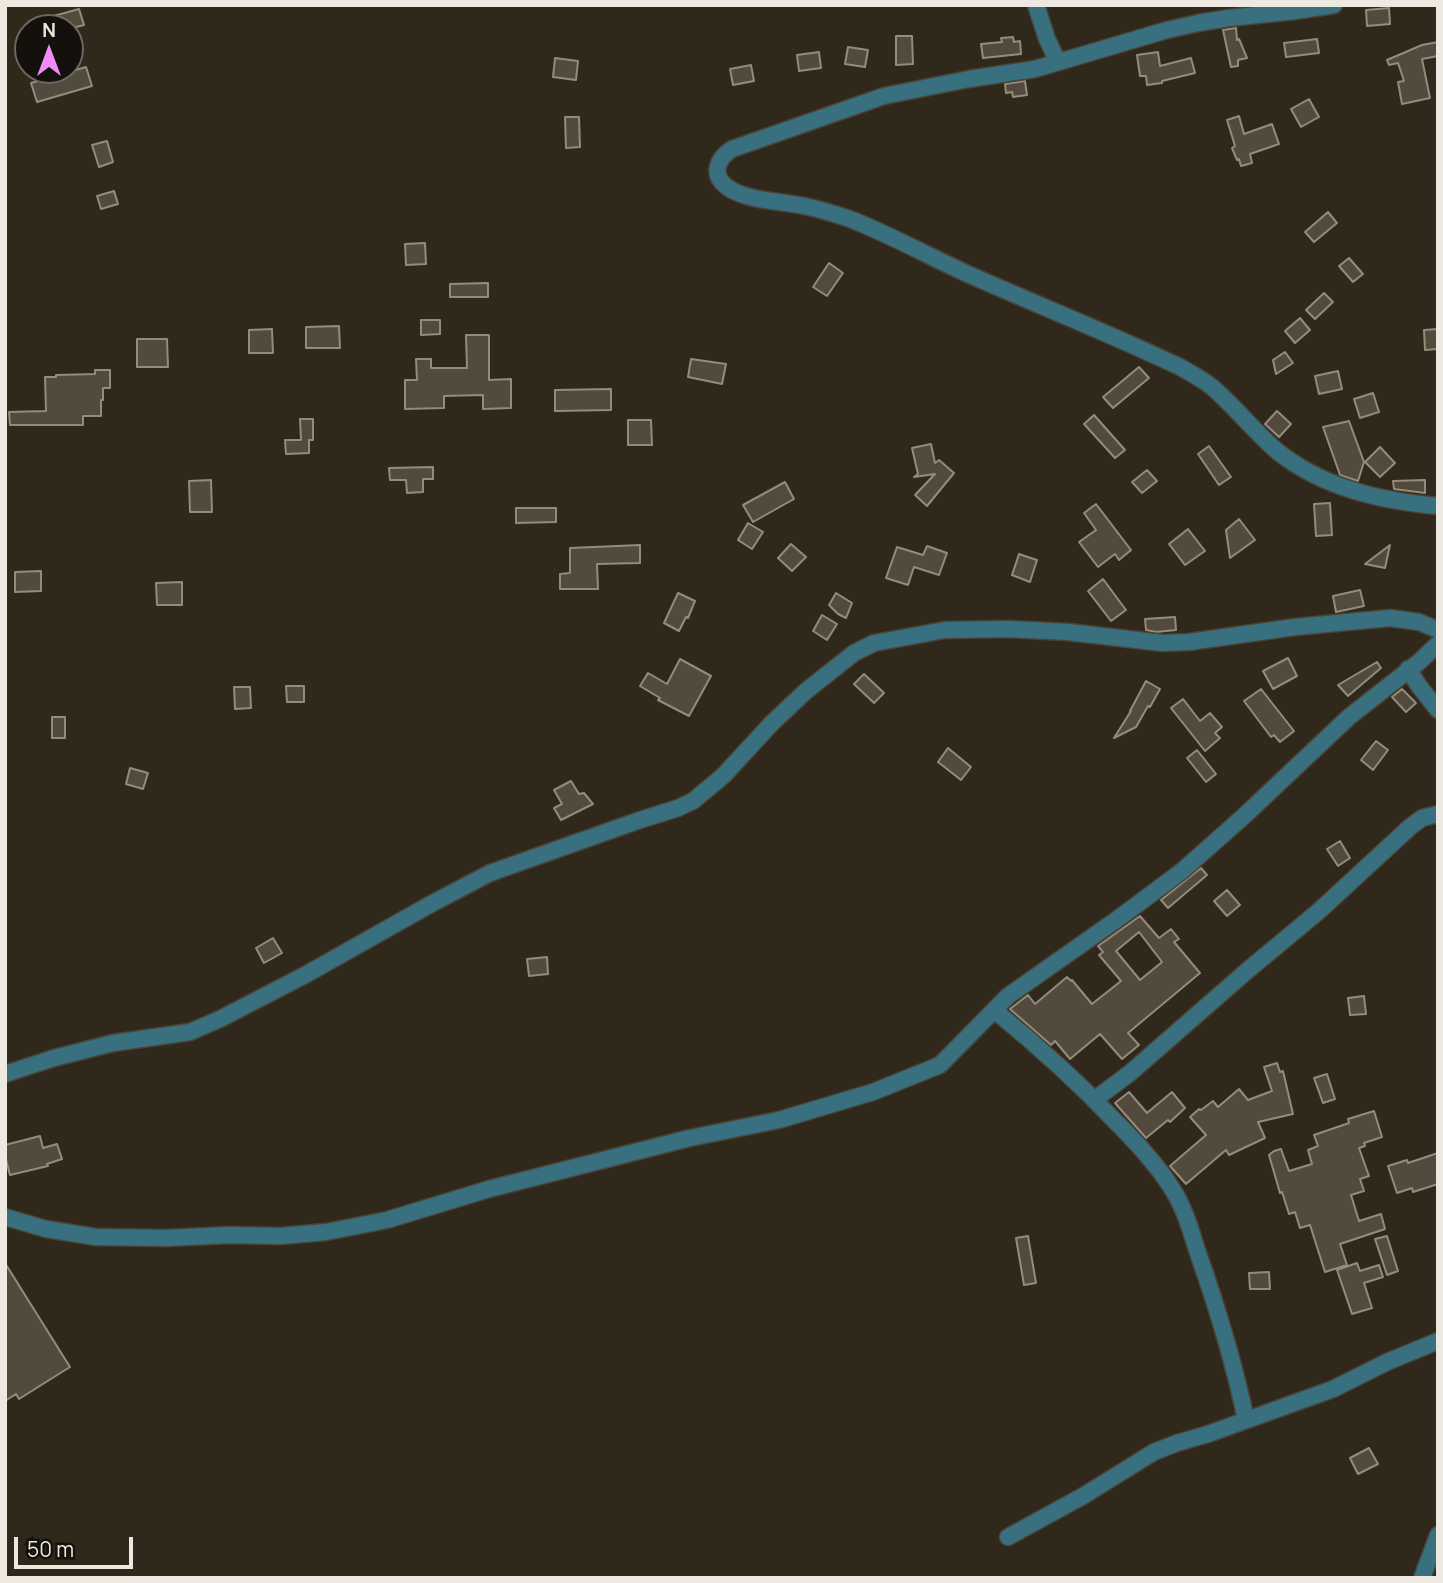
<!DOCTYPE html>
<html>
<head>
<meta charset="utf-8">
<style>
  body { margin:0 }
  #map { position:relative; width:1443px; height:1583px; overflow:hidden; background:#2f281b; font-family:Manrope,sans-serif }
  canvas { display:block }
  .frame { position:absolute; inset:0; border:7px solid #ede8e0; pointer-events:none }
  .north { position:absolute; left:14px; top:14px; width:70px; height:70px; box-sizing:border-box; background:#14110c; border:2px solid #6b6761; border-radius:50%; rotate:0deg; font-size:19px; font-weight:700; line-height:28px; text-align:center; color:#ede8e0 }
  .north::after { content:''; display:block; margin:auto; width:24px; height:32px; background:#f18bf5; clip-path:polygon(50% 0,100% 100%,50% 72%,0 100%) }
  .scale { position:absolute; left:14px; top:1537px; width:119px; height:32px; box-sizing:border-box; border:4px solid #ede8e0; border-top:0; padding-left:9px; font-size:21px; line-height:24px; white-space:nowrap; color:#ede8e0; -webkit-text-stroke:5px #14110c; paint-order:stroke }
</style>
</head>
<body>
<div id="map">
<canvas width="1443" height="1583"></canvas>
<div class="frame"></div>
<div class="north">N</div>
<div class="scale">50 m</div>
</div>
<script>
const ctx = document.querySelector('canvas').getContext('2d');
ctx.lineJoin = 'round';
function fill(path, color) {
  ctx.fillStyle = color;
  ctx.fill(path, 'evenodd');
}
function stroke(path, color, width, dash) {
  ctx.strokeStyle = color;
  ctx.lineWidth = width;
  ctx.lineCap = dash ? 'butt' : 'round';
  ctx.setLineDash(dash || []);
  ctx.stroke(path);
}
const building = new Path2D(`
  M1389,8L1390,24L1367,26L1366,10Z
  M79,9L84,25L72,28H54L50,17Z
  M1236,28L1237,40L1239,39L1247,58L1238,60V66L1231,67L1223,30Z
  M896,36H912L913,64L896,65Z
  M1013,37L1014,42L1020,41L1021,54L983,58L981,44L1002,42L1001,38Z
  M1317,39L1319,53L1286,57L1284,43Z
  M1438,42V56L1422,59L1430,98L1402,104L1398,82L1404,81L1398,63L1389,65L1387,60L1422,45Z
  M848,47L868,50L865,67L845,64Z
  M819,52L821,68L799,71L797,55Z
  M1158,52L1160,66L1191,58L1195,73L1162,81V83L1147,85L1146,76H1140L1137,55Z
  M555,58L578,61L576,80L553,77Z
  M751,65L754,81L733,85L730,69Z
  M86,67L92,86L37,102L31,83Z
  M1025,81L1027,95L1013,97L1012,92L1006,93L1005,84Z
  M1309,99L1319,117L1301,127L1291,109Z
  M1239,116L1244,134L1272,124L1279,144L1250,154L1252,163L1241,166L1239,159L1237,160L1232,148L1235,146L1227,120Z
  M565,117H579L580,147L566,148Z
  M107,141L113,162L99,167L92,145Z
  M114,191L118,204L101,209L97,196Z
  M1328,212L1337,223L1314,242L1305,232Z
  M425,243L426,264L406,265L405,244Z
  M1349,258L1363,274L1353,282L1339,266Z
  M829,263L843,273L827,296L813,287Z
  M488,283V297H450V284Z
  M1324,293L1333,302L1315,319L1306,310Z
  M1300,318L1310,330L1295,343L1285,331Z
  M421,320H440V334L421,335Z
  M339,326L340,348H306V327Z
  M272,329L273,353H249V330Z
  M1438,329V349L1425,350L1424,330Z
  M466,335H489V380L511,379V408L483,409V395L444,396V408L405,409V380H417L416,359H431V368H467Z
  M137,339H167L168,367H137Z
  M1285,352L1293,363L1276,374L1273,360Z
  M691,359L726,364L722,384L688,377Z
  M1139,367L1149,378L1113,408L1103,397Z
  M95,370H110V388H103V400H101V416H83V425H10L9,412L46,411L45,377H56V375L95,374Z
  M1338,371L1342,389L1319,394L1315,376Z
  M611,389V410L555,411V390Z
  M1373,393L1379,412L1360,418L1354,399Z
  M1277,411L1291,424L1279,437L1265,424Z
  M1094,415L1125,450L1115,458L1084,424Z
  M300,419H313V440H309V453L286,454L285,440H301Z
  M628,420H651L652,445H628Z
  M1349,421L1364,462L1358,481L1340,475L1323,427Z
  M931,444L935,463L939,460L954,473L927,506L915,495L935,474L914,477L918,474L912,448Z
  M1209,446L1231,477L1219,485L1198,454Z
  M1380,447L1395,463L1380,477L1365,462Z
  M433,467V479H423V492L407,493L406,480H390L389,468Z
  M1147,470L1157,481L1142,493L1132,482Z
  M211,480L212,512H190L189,481Z
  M1425,480V493L1394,489L1393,481Z
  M785,482L794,499L753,522L743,505Z
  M1330,503L1332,535L1316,536L1314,504Z
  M1096,504L1131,550L1119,560L1115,554L1098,567L1079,542L1096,530L1084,513Z
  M516,508H556V522L516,523Z
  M1239,519L1255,540L1230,558L1226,530Z
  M748,523L763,532L752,549L738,540Z
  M1188,529L1205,551L1185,565L1169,544Z
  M791,544L806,557L792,571L778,558Z
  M640,545V563L597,564L598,589H560V574L570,573V548Z
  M1390,545L1385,568L1365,564Z
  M927,546L947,553L939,575L914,567L908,585L886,578L897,547L923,555Z
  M1019,554L1037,560L1030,582L1012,575Z
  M41,571V591L15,592V572Z
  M1103,579L1126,610L1111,621L1088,591Z
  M182,582V605H157L156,583Z
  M1360,590L1364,606L1336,612L1333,596Z
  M678,593L695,601L688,618L686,617L679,631L664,623Z
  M836,593L852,603L846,618L838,614L829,605Z
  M822,615L837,624L827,640L813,631Z
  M1175,617L1176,630L1156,632L1146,630L1145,619Z
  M1288,658L1297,676L1273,689L1263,671Z
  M680,659L711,676L689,716L658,700L660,698L640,686L648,673L667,684Z
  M1377,662L1381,668L1348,696L1338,685Z
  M864,674L884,693L874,703L854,684Z
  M1146,681L1160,689L1150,707L1148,706L1136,727L1114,738L1131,711H1130Z
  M286,686H304V702H287Z
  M234,687H250L251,708L235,709Z
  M1261,689L1294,731L1280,742L1274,735L1271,737L1244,701Z
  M1402,689L1416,703L1406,712L1392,697Z
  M1183,699L1200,721L1210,713L1222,727L1215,733L1220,738L1205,751L1171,708Z
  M52,717H65V738H52Z
  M1376,741L1388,750L1373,770L1361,760Z
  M948,748L971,767L961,780L938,762Z
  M1197,750L1216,774L1206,782L1187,758Z
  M130,768L148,773L143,789L126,784Z
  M571,781L579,794L584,793L593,804L561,820L554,808L562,804L554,790Z
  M1340,841L1350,858L1338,866L1327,849Z
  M1201,868L1207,875L1168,908L1161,900Z
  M1227,890L1240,905L1227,916L1214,901Z
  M1140,916L1159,938L1171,929L1179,939L1174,942L1200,973L1128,1033L1139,1045L1122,1059L1100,1034L1070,1059L1055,1041L1051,1045L1010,1009L1028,995L1035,1004L1067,977L1071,981L1072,980L1092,1004L1121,981L1099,955L1103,952L1098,946ZM1139,932L1162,962L1140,980L1116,951Z
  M273,938L282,953L264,963L256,948Z
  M547,957L548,974L529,976L527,959Z
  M1364,996L1366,1014L1350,1015L1348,998Z
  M1277,1063L1280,1072L1283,1071L1293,1114L1258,1122L1265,1138L1229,1155L1226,1150L1186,1184L1170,1166L1206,1135L1190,1117L1199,1109L1201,1110L1213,1101L1218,1107L1239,1089L1248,1100L1272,1091L1264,1067Z
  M1327,1074L1335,1099L1323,1103L1314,1078Z
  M1129,1092L1147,1113L1172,1092L1185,1108L1170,1122L1168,1120L1146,1138L1115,1103Z
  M1374,1111L1382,1137L1364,1143L1365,1146L1359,1148L1369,1176L1360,1179L1364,1191L1351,1195L1359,1221L1381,1214L1385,1229L1340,1244L1347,1265L1325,1272L1310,1225L1300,1228L1295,1212L1289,1214L1282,1192L1280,1193L1269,1155L1274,1151L1281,1149L1289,1171L1312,1164L1308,1150L1318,1146L1314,1135L1349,1123L1348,1119Z
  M40,1136L43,1148L57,1144L62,1159L47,1164L48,1166L10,1175L5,1156V1145Z
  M1438,1153V1184L1413,1192L1412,1188L1397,1193L1388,1166L1407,1160L1408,1163Z
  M1028,1236L1036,1283L1024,1285L1016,1238Z
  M1387,1236L1398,1271L1387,1275L1375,1239Z
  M5,1263L70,1367L19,1399L16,1394L5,1401Z
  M1357,1263L1360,1271L1379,1265L1383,1277L1364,1283L1372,1308L1352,1314L1337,1270Z
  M1269,1272L1270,1289H1250L1249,1273Z
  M1369,1448L1378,1464L1358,1474L1350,1458Z`);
const street = new Path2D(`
  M1036,5L1047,39L1058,62
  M1334,5L1295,11L1229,18L1198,23L1167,30L1035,69L969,79L884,96L732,149C718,158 710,174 727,187C746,201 781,201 804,206C819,209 835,214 850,219C891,235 930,257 970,275C1040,306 1111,334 1180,367C1191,373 1202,379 1212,387C1235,407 1254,431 1277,451C1323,488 1381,501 1438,506
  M1408,669L1419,686L1438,710
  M994,1010C1037,1045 1078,1082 1116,1122C1136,1142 1156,1163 1171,1187C1185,1208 1191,1232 1199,1256C1218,1310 1234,1363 1246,1420
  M5,1074L54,1058L113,1043L190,1032L220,1019L305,975L431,904L490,873L640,820L678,808L693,801L723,776L772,723L806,691L854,653L874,643L945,630L1008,629L1068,632L1163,643L1189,642L1295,627L1390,618L1419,622L1438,630
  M1094,1100L1130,1073L1248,970L1319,911L1410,827L1422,818L1438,814
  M5,1217L46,1229L96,1237L165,1238L230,1235L280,1236L326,1232L387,1220L489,1189L690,1138L779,1120L873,1092L940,1065L1008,996L1119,918L1182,871L1244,816L1349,717L1419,662L1438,644
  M1008,1537L1083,1496L1154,1452L1177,1443L1208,1434L1333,1389L1387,1362L1438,1341
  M1422,1578L1438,1535`);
fill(building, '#524b3d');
stroke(building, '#948b7c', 2);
stroke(street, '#4a4337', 19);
stroke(street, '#39707f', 16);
</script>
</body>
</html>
